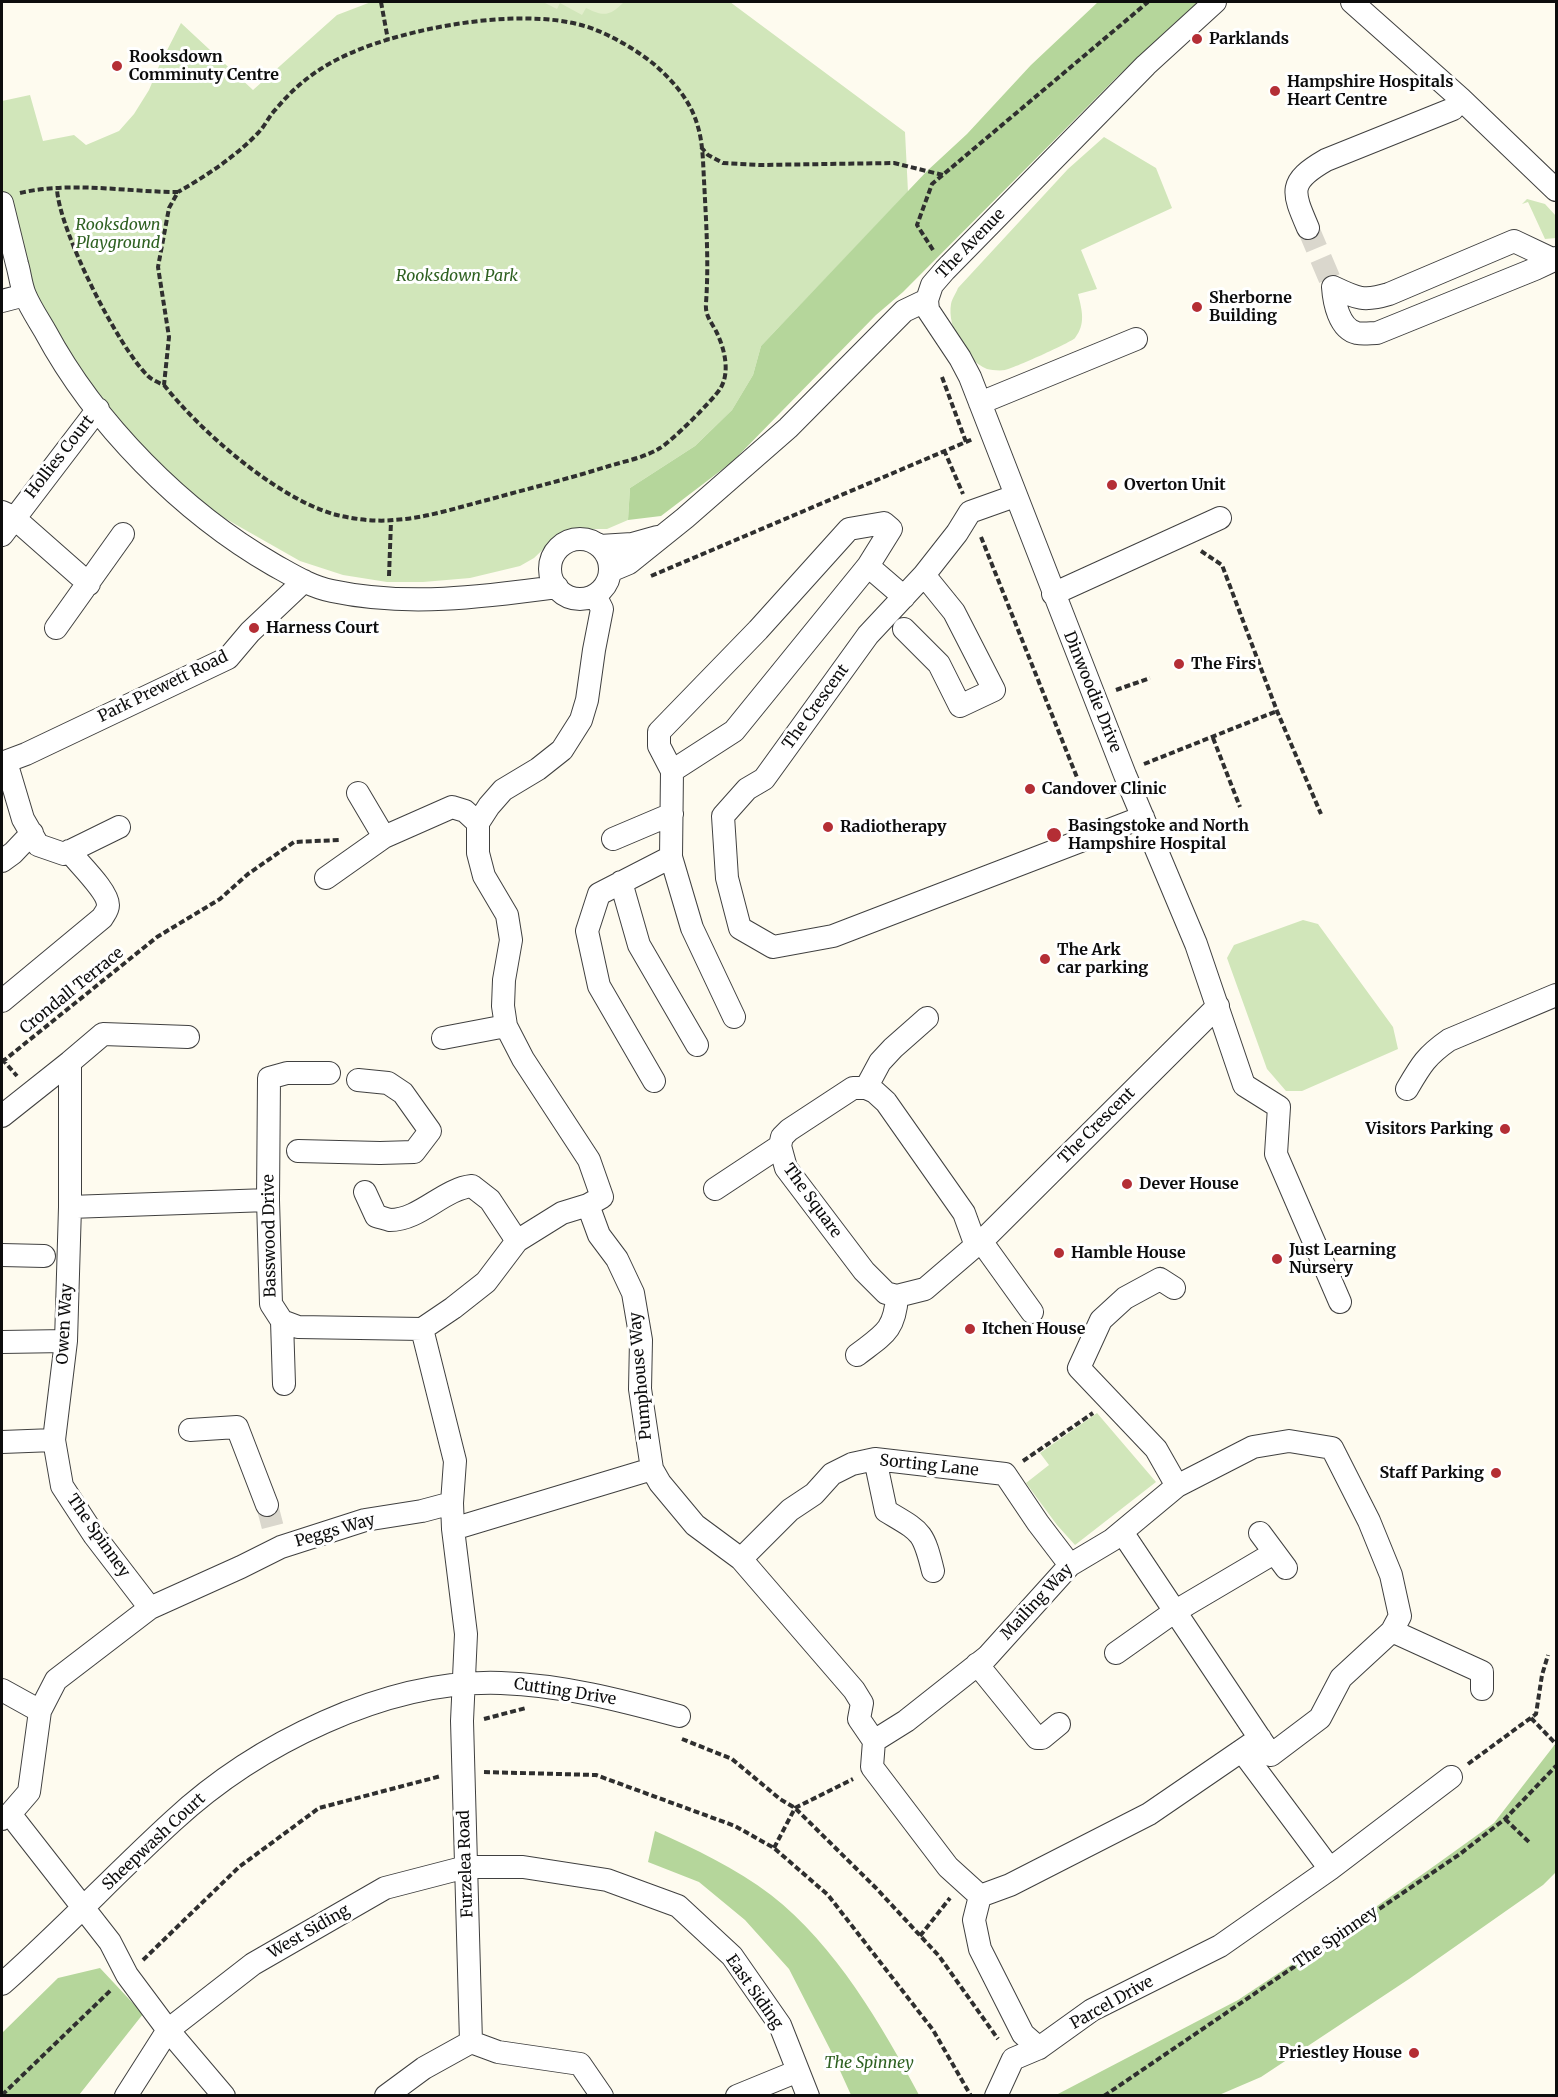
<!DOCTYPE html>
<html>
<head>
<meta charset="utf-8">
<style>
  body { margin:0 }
  #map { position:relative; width:1558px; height:2097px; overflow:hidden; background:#fefbef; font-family:Merriweather,serif }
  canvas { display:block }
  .frame { position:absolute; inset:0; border:3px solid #0d0d0d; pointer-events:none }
</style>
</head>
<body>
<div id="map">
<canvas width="1558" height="2097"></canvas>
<div class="frame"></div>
</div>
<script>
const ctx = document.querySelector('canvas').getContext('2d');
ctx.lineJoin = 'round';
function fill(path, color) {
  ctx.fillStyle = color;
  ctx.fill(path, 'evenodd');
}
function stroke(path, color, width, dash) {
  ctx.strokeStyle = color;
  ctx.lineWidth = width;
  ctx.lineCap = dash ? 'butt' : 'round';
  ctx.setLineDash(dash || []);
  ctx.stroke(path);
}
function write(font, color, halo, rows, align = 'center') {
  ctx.font = font + ' Merriweather,serif';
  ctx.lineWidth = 6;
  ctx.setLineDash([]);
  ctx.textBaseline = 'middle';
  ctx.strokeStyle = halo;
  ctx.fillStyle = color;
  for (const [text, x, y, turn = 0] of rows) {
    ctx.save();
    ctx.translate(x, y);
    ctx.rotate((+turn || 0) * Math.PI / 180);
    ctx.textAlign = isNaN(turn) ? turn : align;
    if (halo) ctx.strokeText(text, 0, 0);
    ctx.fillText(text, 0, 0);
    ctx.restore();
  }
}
const green = new Path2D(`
  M371,2H730L905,132L908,192L761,346L753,375L732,410L695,446L630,488L628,520L607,529H570L556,537L534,558L520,566L470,578L423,582H387L343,575L300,561L219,515L162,470L104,404L29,293L2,192V101L30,95L43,141L74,135L86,145L119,131L134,114L149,90L159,66L181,23L253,90L337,15Z
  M1104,137L1156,168L1172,208L1081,250L1097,289L1078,294C1082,310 1086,324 1075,338C1072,342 1012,369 1005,370C1000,371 991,370 987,369C965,360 947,327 951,304C952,299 956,293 958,288L1068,169Z
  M1527,199L1545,204L1556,216V238L1545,239L1528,202L1522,204Z
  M1303,920L1318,924L1393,1027L1398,1049L1302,1091H1286L1267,1069L1227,958L1234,945Z
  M1097,1413L1156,1482L1075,1545L1057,1525L1026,1483L1049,1465L1040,1453Z`);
const forest = new Path2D(`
  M1098,2H1198L1117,77L903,292L876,315L732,462L661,516L628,520L630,488L695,446L732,410L753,375L761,346L927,171L967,134L1031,65Z
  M1556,1743V1872L1543,1885L1409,1979L1261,2077L1219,2095H1056L1238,2000L1327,1941L1430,1869L1494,1823Z
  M655,1831C695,1849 736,1868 771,1895C836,1946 881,2024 919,2095H851L832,2053L789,1969L745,1920L699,1882L648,1862Z
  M100,1968L143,2014L79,2095L2,2096V2033L58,1978Z`);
const pitch = new Path2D(`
  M543,2H624C610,16 604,17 586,8L582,15L560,3L557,9Z`);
const minorTunnel = new Path2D(`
  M1308,228L1333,287
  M267,1505L273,1528`);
const path = new Path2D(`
  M381,2L388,40
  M701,147L708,155L723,163L760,165L894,163L943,175
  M20,193C70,181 127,192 178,192L169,208L158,267L169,337L164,385C159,383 152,380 148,376C118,347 59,230 57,189
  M933,250L917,225L932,184L1148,2
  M942,377L966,442
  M164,385C201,432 276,497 333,514C352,519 375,522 394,520C427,518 459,507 491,499C531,488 571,478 609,466C626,461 646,457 660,448C672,441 712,401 720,389C731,372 724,347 716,331C710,320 705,315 706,303C709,262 706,221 704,180C703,163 703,144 698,127C691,101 674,82 655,65C638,51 616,38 596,30C535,5 423,25 363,48C327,62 301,79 276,109C269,116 265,126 258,133C235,157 206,176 178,192
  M944,450L963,494
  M981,537L1080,785
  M1201,551L1222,565L1277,711L1321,814
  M389,576L391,521
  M651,576L973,439
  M1116,690L1150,678
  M1213,738L1240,807
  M1144,764L1277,711
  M2,1059L17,1076
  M2,1062L157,937L220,899L248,874L294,842L340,840
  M1023,1461L1093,1413
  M1531,1718L1556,1744
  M484,1719L526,1708
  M682,1739L732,1759L780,1799L795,1808L876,1888L939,1956L998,2039
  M1468,1764L1536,1714L1542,1675L1548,1655
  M484,1772L596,1775L735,1826L774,1848L828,1895L933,2030L971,2096
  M1505,1819L1529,1842
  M774,1848L795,1808L853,1779
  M920,1936L950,1898
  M143,1960L239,1867L319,1808L441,1776
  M2,2095L112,1989
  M1104,2096L1460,1854L1505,1819L1556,1766`);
const minor = new Path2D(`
  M1215,2L1146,65L945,270L932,285L927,300L928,310L960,358L970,377L1125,775L1196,944L1244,1085L1279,1107L1276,1154L1340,1302
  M1352,2L1460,98L1556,190
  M2,203C7,223 12,244 17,264C20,274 21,286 25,295C30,307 38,319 45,331C95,424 182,512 274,565C292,575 311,587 332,591C407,607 482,597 557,587
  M1308,228C1292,191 1288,182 1326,160L1453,109L1460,98
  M1554,260L1514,241L1389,294C1363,302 1356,298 1333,287C1334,302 1339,329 1357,333C1363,334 1371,333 1377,333L1535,269L1554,260L1556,258
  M2,301L25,295
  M980,403L1136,339
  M1015,496L970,512L957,533L924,575L868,635L764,779L747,789L723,816L727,878L740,928L773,947L833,936L1143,817
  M2,512L13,517L89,584
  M2,535L98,409
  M550 569a30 30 0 1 1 60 0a30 30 0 1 1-60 0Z
  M600,546L632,544L657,537
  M610,571L629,563L685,518L788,428L904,311L927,300
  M1053,594L1220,518
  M595,595L602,609L594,650L587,700L581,720L562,750L538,769L503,790L489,806L478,823V853L484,876L507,915L511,940L504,980L503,1006L506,1026L523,1059L589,1160L602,1197L588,1205L599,1235L617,1259L633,1293L641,1340L640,1389L652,1469L660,1483L695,1525L741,1559L854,1690L862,1703L859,1719L874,1741L872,1767L948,1867L980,1896
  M56,628L123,534
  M904,629L939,664L960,706L994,690L954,612L924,575
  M6,762L23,819L38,845L64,854L119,827
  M2,763L26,754L228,658L250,632L304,581
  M672,771L659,746V732L758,630L849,529L884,523L891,529L868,566
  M358,793L384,837
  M613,839L672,814
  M2,861L13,853L32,833
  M326,878L384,837L452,807L465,811L478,823
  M621,882L639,945L697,1045
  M2,1001L102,918C105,913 108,910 108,905C108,891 78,863 69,851
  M734,1017L692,928L671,857L672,771L734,731L868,566L904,597
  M443,1038L506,1026
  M329,1073H287L269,1078L268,1200L271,1304L282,1321L298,1327L422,1329L453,1308L486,1282L517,1241L562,1213L588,1205
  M654,1081L599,986L587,931L599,894L671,857
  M866,1088L880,1062L893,1048L927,1018
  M1407,1089C1421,1065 1426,1056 1449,1040L1556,995
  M2,1116L70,1062L103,1034L188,1037
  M298,1151L380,1153L414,1152L430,1131L403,1093L388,1083L358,1080
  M715,1189L780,1146
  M365,1192L376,1216C380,1217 386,1219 390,1220C420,1220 443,1189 472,1186L490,1200L517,1241
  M70,1207L268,1200
  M981,1241L1032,1312
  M976,1246L964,1213L886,1102L875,1092L866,1088H853L789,1130L782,1137L780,1146L786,1168L864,1271L886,1293L897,1296L925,1289L981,1241L989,1234L1218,1006
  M2,1255L44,1256
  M1174,1288L1160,1279L1125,1298L1101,1320L1079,1368L1156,1449L1177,1486
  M282,1321L284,1384
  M422,1329L455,1461L452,1503L453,1529L466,1634L462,1721L471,2042
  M2,1342L66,1341
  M857,1355C883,1335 895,1331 897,1296
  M190,1430L237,1427L267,1505
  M54,1440L66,1341L70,1207V1062
  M2,1442L54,1440L62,1486L94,1535L150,1608
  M875,1459L886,1511C921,1532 923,1530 933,1571
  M453,1529L652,1469
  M1260,1533L1286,1568
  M741,1559L790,1510L814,1494L832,1474L852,1464L875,1459L1005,1474L1038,1523L1070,1565
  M1392,1631L1482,1672V1689
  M1116,1653L1174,1612L1274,1553
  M977,1664L1037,1738H1042L1059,1724
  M2,1690L40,1711
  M874,1741L906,1721L987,1657L1070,1565L1112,1540L1177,1486L1253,1447L1289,1441L1332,1448L1369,1521L1391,1575L1400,1616L1392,1631L1341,1678L1320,1718L1271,1755L1122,1532
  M1242,1751L1330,1869
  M10,1814L110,1942L127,1975L168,2030L224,2096
  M2,1819L10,1814L29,1792L40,1711L56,1680L150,1608L241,1567L281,1547L365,1520L422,1511L452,1503
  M980,1896L1010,1885L1149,1814L1260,1738
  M980,1896L974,1920L980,1949L1023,2034L1039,2048
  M2,1984C61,1932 115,1874 173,1821C255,1745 386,1679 501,1683C562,1685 620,1700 679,1716
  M471,2042L498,2052L580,2064L602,2096
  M126,2096L168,2030L253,1964L385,1888L466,1867H523L607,1880L678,1906L732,1956L780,2025L808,2096
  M386,2096L424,2068L471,2042
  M737,2096L798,2071
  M996,2096L1013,2059L1039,2048L1092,2010L1220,1946L1330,1869L1451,1777`);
const markers = [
  [1197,39,6,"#b42e35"],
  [117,66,6,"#b42e35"],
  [1275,91,6,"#b42e35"],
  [1197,307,6,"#b42e35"],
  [1112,485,6,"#b42e35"],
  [254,628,6,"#b42e35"],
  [1179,664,6,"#b42e35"],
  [1030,789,6,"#b42e35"],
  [828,827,6,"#b42e35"],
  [1054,835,8,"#b42e35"],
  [1045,959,6,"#b42e35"],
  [1505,1129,6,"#b42e35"],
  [1127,1184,6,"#b42e35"],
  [1059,1253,6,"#b42e35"],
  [1277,1259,6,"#b42e35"],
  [970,1329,6,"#b42e35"],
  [1496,1473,6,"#b42e35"],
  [1414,2053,6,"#b42e35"]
];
const poiNames = [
  ["Parklands",1209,39],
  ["Rooksdown",129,57],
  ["Comminuty Centre",129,75],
  ["Hampshire Hospitals",1287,82],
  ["Heart Centre",1287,100],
  ["Sherborne",1209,298],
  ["Building",1209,316],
  ["Overton Unit",1124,485],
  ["Harness Court",266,628],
  ["The Firs",1191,664],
  ["Candover Clinic",1042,789],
  ["Basingstoke and North",1068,826],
  ["Hampshire Hospital",1068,844],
  ["Radiotherapy",840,827],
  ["The Ark",1057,950],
  ["car parking",1057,968],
  ["Visitors Parking",1493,1129,"right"],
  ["Dever House",1139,1184],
  ["Just Learning",1289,1250],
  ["Nursery",1289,1268],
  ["Hamble House",1071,1253],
  ["Itchen House",982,1329],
  ["Staff Parking",1484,1473,"right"],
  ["Priestley House",1402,2053,"right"]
];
const parkNames = [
  ["Rooksdown",118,225],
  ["Playground",118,243],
  ["Rooksdown Park",457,276],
  ["The Spinney",869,2063]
];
const streetNames = [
  ["The Avenue",971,244,-46],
  ["Hollies Court",60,457,-52],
  ["Park Prewett Road",163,687,-26],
  ["Dinwoodie Drive",1092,692,68],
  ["The Crescent",816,707,-54],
  ["Crondall Terrace",72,991,-39],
  ["The Crescent",1097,1126,-45],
  ["The Square",812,1201,54],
  ["Basswood Drive",270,1236,-91],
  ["Owen Way",65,1324,-87],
  ["Pumphouse Way",641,1376,-95],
  ["Sorting Lane",929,1466,6],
  ["Peggs Way",335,1531,-16],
  ["The Spinney",98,1536,55],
  ["Mailing Way",1037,1602,-47],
  ["Cutting Drive",565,1692,9],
  ["Sheepwash Court",154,1842,-43],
  ["Furzelea Road",466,1864,-92],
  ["West Siding",309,1932,-30],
  ["The Spinney",1336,1938,-34],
  ["East Siding",754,1992,55],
  ["Parcel Drive",1112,2003,-29]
];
fill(green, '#d1e6ba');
fill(forest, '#b5d69b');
fill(pitch, '#e2eecc');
stroke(minorTunnel, '#dad7cd', 22, [22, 11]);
stroke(minor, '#404040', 24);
stroke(path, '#2f2f2f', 4, [6, 3]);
stroke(minor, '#fff', 22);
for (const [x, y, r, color] of markers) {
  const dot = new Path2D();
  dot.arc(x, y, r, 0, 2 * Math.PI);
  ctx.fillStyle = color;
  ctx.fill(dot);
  stroke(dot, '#fff', 2);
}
write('bold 16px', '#0d0d0d', '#fff', poiNames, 'left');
write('italic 16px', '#2f6122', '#fff', parkNames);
write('16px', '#0d0d0d', '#fff', streetNames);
</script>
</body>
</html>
